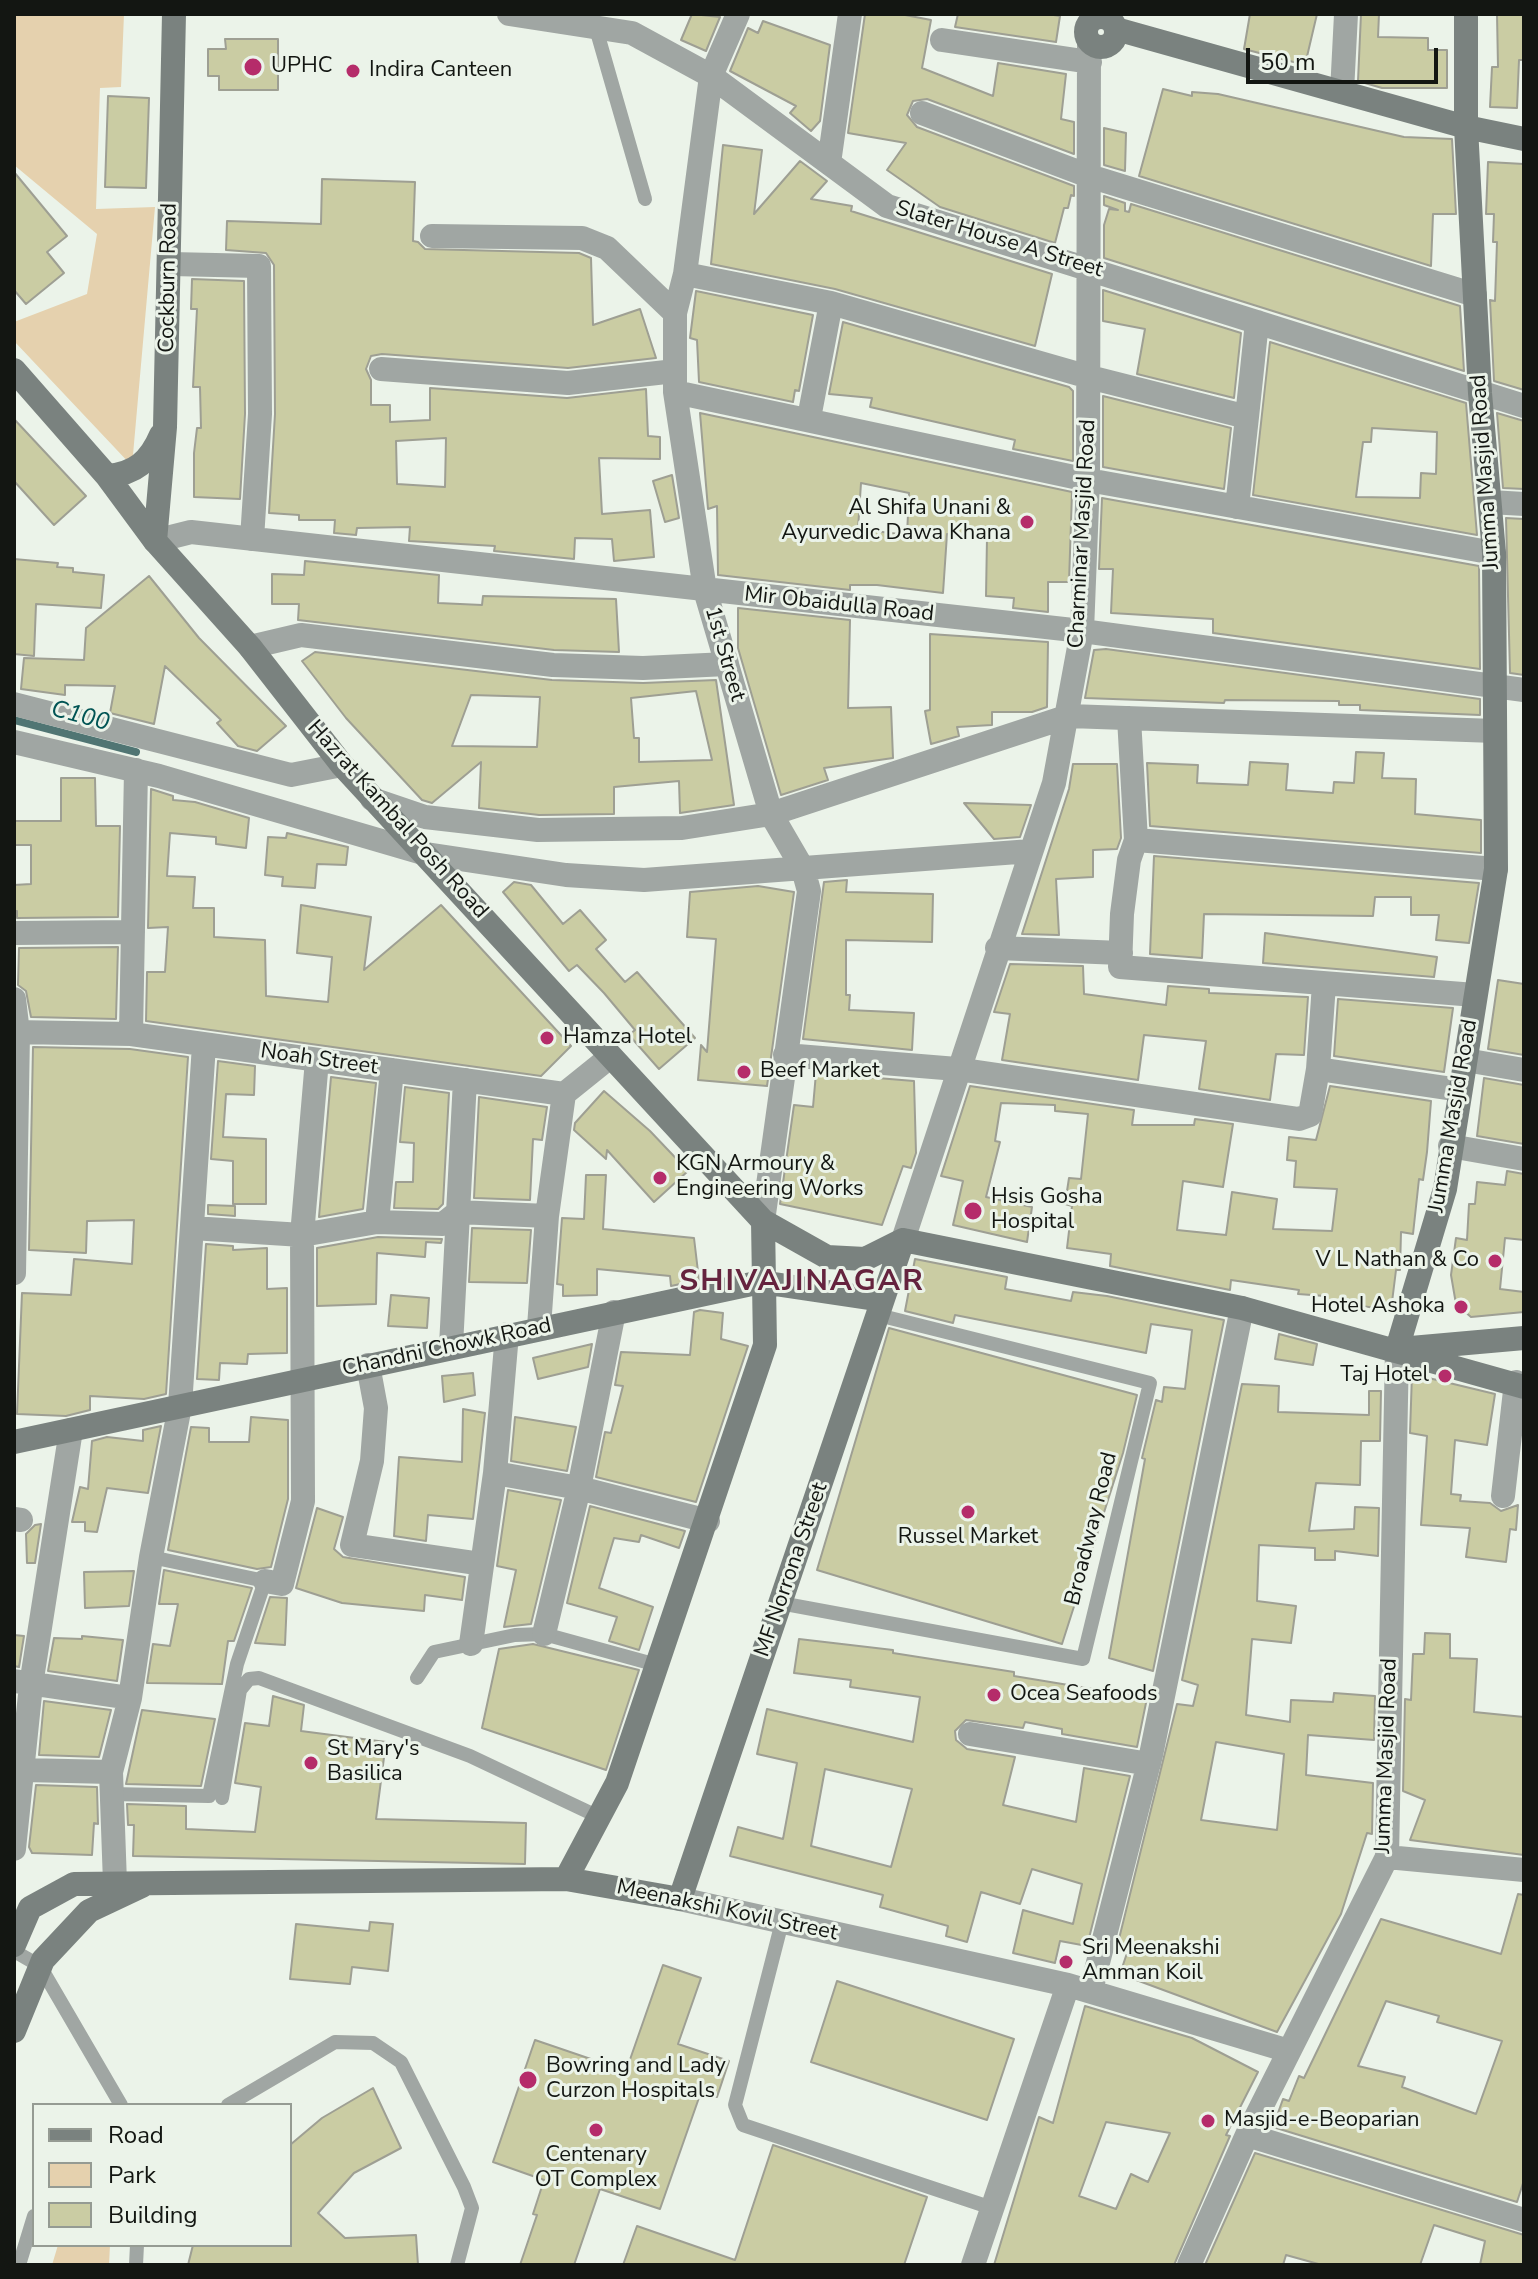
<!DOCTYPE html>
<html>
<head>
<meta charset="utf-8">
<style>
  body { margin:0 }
  #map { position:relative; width:1538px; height:2279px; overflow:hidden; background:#ebf3e9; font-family:"Nunito Sans",sans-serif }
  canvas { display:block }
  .frame { position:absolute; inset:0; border:16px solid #131612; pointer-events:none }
  .legend { position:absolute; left:32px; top:2103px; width:260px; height:144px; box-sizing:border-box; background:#ebf3e9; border:2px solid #959b93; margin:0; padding:10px 14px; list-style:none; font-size:24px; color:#131612 }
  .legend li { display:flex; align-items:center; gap:16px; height:40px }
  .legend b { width:40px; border:2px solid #959b93 }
  .scale { position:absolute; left:1246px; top:48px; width:192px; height:36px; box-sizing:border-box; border:4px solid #131612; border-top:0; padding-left:10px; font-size:24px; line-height:28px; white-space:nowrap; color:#131612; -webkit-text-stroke:6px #ebf3e9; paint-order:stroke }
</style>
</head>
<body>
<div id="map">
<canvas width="1538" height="2279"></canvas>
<div class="frame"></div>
<ul class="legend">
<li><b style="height:10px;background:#7a827f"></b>Road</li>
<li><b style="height:22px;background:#e5d1ae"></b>Park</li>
<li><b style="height:22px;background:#cacca3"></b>Building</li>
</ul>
<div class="scale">50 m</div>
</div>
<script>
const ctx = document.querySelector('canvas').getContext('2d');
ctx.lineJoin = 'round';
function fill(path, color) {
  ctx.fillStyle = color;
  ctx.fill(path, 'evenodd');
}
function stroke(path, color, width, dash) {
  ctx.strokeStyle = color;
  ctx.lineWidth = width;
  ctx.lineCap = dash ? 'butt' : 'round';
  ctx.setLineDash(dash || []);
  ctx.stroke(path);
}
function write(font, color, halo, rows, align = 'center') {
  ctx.font = font + ' "Nunito Sans",sans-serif';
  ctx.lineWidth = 6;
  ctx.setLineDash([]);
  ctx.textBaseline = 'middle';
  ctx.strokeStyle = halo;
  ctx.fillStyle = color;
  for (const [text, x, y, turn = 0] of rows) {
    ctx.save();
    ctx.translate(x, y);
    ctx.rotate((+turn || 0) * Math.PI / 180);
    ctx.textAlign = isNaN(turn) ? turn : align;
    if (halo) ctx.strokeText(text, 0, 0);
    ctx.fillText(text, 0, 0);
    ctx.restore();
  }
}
const green = new Path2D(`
  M14,14H124L121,87L100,88L96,209L155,207L132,466L14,341V322L87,294L97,234L14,165Z
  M58,2245H110L109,2265H52Z`);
const stream = new Path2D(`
  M14,720L136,752`);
const building = new Path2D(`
  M692,14L720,17L706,51L681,40Z
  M865,14H900L931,20L922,68L993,96L998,63L1066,74L1061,119L1074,122V154L927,99L913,101L907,115L917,127L1074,186V196L1071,195L1068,208H1064L1055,243L940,207L887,170L906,143L848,133Z
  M958,14H1047L1060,16L1056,42L955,27Z
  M1250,14H1317L1305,65L1244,49Z
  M1361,14H1379L1378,37L1428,38V50H1447V88H1382L1358,81Z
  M1497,14H1524V60H1519L1517,108L1490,107L1492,67H1498Z
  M763,21L830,45L820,121L811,131L790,113L796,106L730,71L748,28L758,33Z
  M225,39H278V90H219V76H208V49H226Z
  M1163,89L1192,96V92L1218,94L1404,137L1452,139L1456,214H1433L1431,266L1139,176Z
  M108,96L149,98L146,188L105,187Z
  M1104,128L1126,133L1125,171L1104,165Z
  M723,145L762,150L754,214L800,161L827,181L811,199L852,206L851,211L1052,274L1035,346L835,289L711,264Z
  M1488,162L1524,164V390L1494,381L1490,300L1495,301L1497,242H1493L1494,214H1486Z
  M14,172L67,236L47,252L64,273L26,304L14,290Z
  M322,179L415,182L413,241L418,242L425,249L579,253L591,258L593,325L640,309L656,358L568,368L382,354L371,356L366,369L371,380V405H390V422L430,420V388L567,398L646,389L648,436L660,437V459L599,458L602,514L650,510L654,557L614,561L612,539L575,538L574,559L494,551L495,546L409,541L410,527L357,528L356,535L334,533L335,520H299V515L269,513L275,414L274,265L266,253L226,250L227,221L321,224ZM446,438L445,487L397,484L396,441Z
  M1104,196L1125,203V211L1129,212L1131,204L1460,306L1464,371L1104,258V225L1109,209L1118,210L1104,205Z
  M192,279L244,281L245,414L240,499L194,497V453L197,428H201L200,387H193L197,309H191Z
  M1103,290L1241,333L1234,398L1137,374L1145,329L1103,321Z
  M696,291L813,315L799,391L795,390L793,402L699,382L697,340L690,338Z
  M843,322L1069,387L1073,391V461L1013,449L1015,440L870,407L872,398L829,394Z
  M1270,342L1466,403L1477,535L1253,495ZM1372,428L1437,432L1436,474L1421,473L1420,498L1356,497L1363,442H1371Z
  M1103,396L1231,428L1224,489L1103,467Z
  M700,413L1072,492L1069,582H1048V612L1013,608L1014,598L986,596L987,538L947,534L943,593L877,585H850V590L718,575L717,506L708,509ZM861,483L909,493L907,535L858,529Z
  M1497,413L1524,421V489L1503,488Z
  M14,419L86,496L54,525L14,481Z
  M672,475L679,518L665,522L653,481Z
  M1102,498L1479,566L1480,669L1213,633V619L1111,613L1113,569H1099Z
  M1506,518L1524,519V675L1510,673Z
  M14,559L58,563L57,567L73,568V572L104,575L101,608L36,604L34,656L14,654Z
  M305,561L439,575L438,603L482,605L483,596L616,599L619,652L554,650L298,620L299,604H272V574L304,575Z
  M149,576L199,638L286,726L257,751L238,746L217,723L221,720L165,666L154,724L110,713L115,686L65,685V695L21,689L24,658L84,660L86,628Z
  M738,608L850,620L848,708L891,707L893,758L824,768L828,780L781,795L738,648Z
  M930,634L1048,642L1047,707L1032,712H992V725L957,727L959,736L931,744L925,711L930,710Z
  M1106,649L1480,699V715L1360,710V705H1339V701L1225,700L1224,703L1085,698L1094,650Z
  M315,652L552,680L643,683L716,680L734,805L680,813L679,781L614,787V814L539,815L479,808L481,762L432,803L422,800L346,718L302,661ZM696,691L712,760L639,762V738H634L631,698ZM471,695L540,697L537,747L452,746Z
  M1356,752L1384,753L1382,778L1416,779L1415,814L1481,820V853L1150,826L1147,763L1198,765L1197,783L1248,785L1250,762L1288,764L1286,790L1333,793L1334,782L1354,783Z
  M1073,764H1117L1121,838L1117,849L1093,850V877L1056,879L1059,935L1022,934L1069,789Z
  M61,778H95L96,826H120L118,917L17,918V911H14V885L31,884V845H14V821H61Z
  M151,789L173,796V800L195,802L249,818L246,848L216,844V837L170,833L167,876L195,877L193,908H214V937L265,940L266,996L328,1002L332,957L297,953L301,905L371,917L364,970L441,905L571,1046L541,1076L146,1021L147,972H165L168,927L148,928Z
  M964,803L1031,805L1020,837L994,839Z
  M287,833L348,847L346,865L317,864L315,888L282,886L283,877L265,875L268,837L286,838Z
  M1154,856L1479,883L1469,943L1436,940L1439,915H1411V897H1375L1373,916L1204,914L1202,958L1150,954Z
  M847,880L846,892L933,894L932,942L846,940V995H850L849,1010L914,1013L912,1050L803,1039L824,882Z
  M514,882L531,885L563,924L580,910L606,940L596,949L625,982L637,972L695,1038L659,1069L629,1035L635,1030L604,993L577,965L569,971L503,892Z
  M758,886L794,892L767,1086L698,1080L701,1045L707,1052L716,939L687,937L690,892Z
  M1265,933L1437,957L1434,977L1263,963Z
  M118,947L116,1019L31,1017L26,991L18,985L19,948Z
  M1010,964L1083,966L1084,994L1166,1005L1168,986L1209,989V993L1308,997L1304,1055L1276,1054L1270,1100L1199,1089L1206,1041L1144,1035L1138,1080L1002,1060L1010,1014L994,1012Z
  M1498,980L1524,984V1055L1488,1049Z
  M1338,999L1453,1008L1444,1072L1334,1056Z
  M33,1047L130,1049L188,1057L166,1394L144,1399L90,1396V1410L66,1416L17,1414L22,1293L71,1295L74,1259L132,1264L134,1220L87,1221L86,1253L29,1250Z
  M218,1061L255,1066L254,1095L226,1094L223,1137L266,1139V1204H233V1161L211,1159Z
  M816,1073L914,1081L916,1153L911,1168L903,1166L882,1225L780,1204L794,1105L813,1107Z
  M331,1077L376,1083L363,1209L319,1217Z
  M1484,1078L1524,1085V1144L1477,1136Z
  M970,1086L1134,1110L1132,1125H1194L1195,1119L1233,1124L1223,1187L1183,1181L1177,1230L1226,1235L1232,1192L1277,1199L1273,1229L1332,1231L1337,1189L1294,1187L1296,1161L1287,1160L1289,1137L1316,1140L1330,1086L1431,1101L1427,1152L1423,1180L1419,1179L1413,1234L1401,1232L1400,1270H1396L1391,1310L1324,1301L1325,1296L1298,1294L1299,1290L1231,1280L1230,1290L1110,1266L1111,1254L1067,1248L1072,1206L1065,1204L1069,1178L1081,1179L1088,1114L1055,1111V1105L1001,1103L995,1141L1000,1142L986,1197L1032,1207L1027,1242L953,1225L963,1181L941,1176Z
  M405,1087L449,1093L443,1204L438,1209L394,1208L396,1182H413L414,1143L400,1142Z
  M604,1091L650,1131L688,1171L654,1202L607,1150L606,1159L574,1130L575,1123Z
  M479,1097L547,1107L542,1140L533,1139L530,1200L474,1198Z
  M1507,1171L1524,1174V1240L1505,1238L1500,1289L1524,1292V1312L1471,1317L1456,1304L1451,1275L1456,1238L1467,1240L1469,1204H1475L1477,1182L1505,1185Z
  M586,1175H606L603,1229L694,1238L699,1280L671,1286L670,1276L597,1269V1295L563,1296V1285L557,1284L562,1218L584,1219Z
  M208,1205L235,1206V1216L208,1214Z
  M472,1228L531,1230L527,1283L469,1282Z
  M378,1237L442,1239L441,1243L426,1242L425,1257L377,1253L376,1304L317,1306V1248Z
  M206,1244L233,1246V1250L267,1248V1289L287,1288V1353L248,1354L247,1364L220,1363L219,1380L197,1379Z
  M915,1259L1007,1277L1005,1289L1071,1301L1073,1292L1107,1296L1224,1320L1153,1671L1109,1658L1145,1459L1142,1458L1156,1400L1162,1402L1164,1387L1185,1389L1192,1330L1151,1324L1146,1353L955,1315L953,1323L905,1311Z
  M391,1295L429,1298L427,1328L388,1326Z
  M700,1310L723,1313L721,1339L748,1346L696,1502L596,1477L605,1432L611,1433L623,1386L615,1385L621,1352L690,1355L694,1312Z
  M889,1328L1137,1395L1123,1453L1062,1644L817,1570Z
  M1279,1334L1317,1344L1313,1365L1275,1359Z
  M592,1344L588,1367L538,1379L533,1358Z
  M473,1373L475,1395L444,1402L442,1376Z
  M1412,1374L1495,1394L1487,1445L1455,1440L1451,1494L1461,1495L1460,1501L1490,1503L1501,1511L1518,1505L1516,1530L1510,1529L1506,1562L1466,1557L1470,1528L1421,1525L1427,1436L1410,1433Z
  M1242,1384L1279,1386L1278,1412L1369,1415V1391H1381L1380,1441H1361L1360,1485L1316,1483L1309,1531L1354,1529L1355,1507L1379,1508L1378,1556L1335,1551V1560H1315V1548L1259,1545L1257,1601L1296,1606L1291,1643L1252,1639L1246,1715L1290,1722L1291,1700L1333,1702L1334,1693L1375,1696L1374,1740L1308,1735L1306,1775L1373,1783L1372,1834L1367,1833L1341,1914L1277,2032L1120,1974L1127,1953L1116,1951L1177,1704L1193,1706L1198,1685L1182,1680ZM1216,1742L1284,1754L1277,1830L1201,1820Z
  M463,1409L485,1413L473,1519L428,1515L426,1541L394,1536L399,1457L462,1462Z
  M251,1417L288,1420V1499L271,1567L257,1569L168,1550L191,1427L209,1428V1442H249Z
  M515,1417L576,1427L567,1471L511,1461Z
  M161,1426L148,1493L107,1488L97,1532L85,1531V1522H72L80,1487L88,1489L92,1441L107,1437L143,1441V1430Z
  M508,1490L561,1500L531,1624L504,1627L516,1570L497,1566Z
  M590,1506L685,1531L679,1548L641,1535L639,1542L614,1538L599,1588L653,1607L639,1650L609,1641L617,1617L567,1603Z
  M317,1508L343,1517L334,1549L343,1557L465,1577L462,1600L425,1595L424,1611L342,1603L296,1588Z
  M41,1524L35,1563H27L26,1534L35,1525Z
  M164,1570L252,1588L234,1641H228L222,1684L147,1683L153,1644L170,1646L178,1604H159Z
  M134,1571L129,1606L85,1608L84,1572Z
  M270,1597L287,1598L285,1645L255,1643Z
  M1425,1633L1450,1634V1658L1477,1659L1474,1712L1524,1717V1855L1410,1840L1425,1800L1403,1791L1405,1699L1411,1700L1413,1654H1424Z
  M14,1635L24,1636L19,1667L14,1666Z
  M82,1636L123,1640L117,1681L48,1671L54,1638L82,1639Z
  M799,1639L893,1650V1653L1014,1672V1676L1147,1698L1137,1747L1062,1734V1729L1025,1722L1023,1728L966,1720L955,1731L956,1740L967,1749L1015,1757L1003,1805L1076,1822L1084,1768L1130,1776L1087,1946L1060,1941L1055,1963L1013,1953L1023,1910L1073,1924L1082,1884L1032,1869L1020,1904L981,1892L967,1942L946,1936L948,1926L880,1907L883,1895L730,1856L738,1827L783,1839L797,1763L757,1754L767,1709L913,1742L920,1697L850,1687L851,1680L794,1673ZM825,1769L912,1789L891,1867L811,1846Z
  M533,1644L639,1670L606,1770L482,1728L499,1649Z
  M273,1696L304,1705L301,1731L386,1742L376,1819L526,1823L525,1864L133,1856L134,1825H128L127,1804L186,1806V1829L255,1832L261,1787L235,1783L245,1723L269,1726Z
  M44,1701L111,1710L99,1757L39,1755Z
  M142,1710L215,1719L201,1786L126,1784Z
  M36,1785L97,1787L98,1824L94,1823L92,1855L32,1853L29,1847Z
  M1518,1894L1524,1895V2180L1517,2202L1273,2127L1283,2099L1289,2101L1299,2076L1304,2078L1381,1919L1501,1954ZM1386,2001L1439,2016L1437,2022L1502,2041L1476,2114L1402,2087L1405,2077L1358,2066Z
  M370,1922L393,1924L388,1971L352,1967L350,1984L290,1979L296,1924L369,1931Z
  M663,1965L701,1978L678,2044L729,2061L717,2097L701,2092L660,2209L600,2189L574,2265H520L537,2215L533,2214L544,2180L493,2162L535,2040L626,2071Z
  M837,1981L1014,2039L987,2120L811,2062Z
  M1085,2006L1192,2038L1258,2072L1226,2135L1230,2136L1174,2265H994L1039,2117L1053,2123ZM1106,2122L1170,2133L1148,2182L1131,2174L1116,2209L1079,2196Z
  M373,2088L401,2148L354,2173L318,2213L345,2238L416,2235L418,2265H188L193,2245H290V2145L322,2118Z
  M773,2145L927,2197L904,2265H623L637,2226L735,2260Z
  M1255,2153L1524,2235V2265H1480L1485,2241L1434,2225L1420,2265H1322L1286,2255L1283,2265H1205Z`);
const lane = new Path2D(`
  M595,25L645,199
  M780,1603L1083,1659L1150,1383L878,1315
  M417,1678L434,1652L515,1635L544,1634L657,1665
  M111,1794L209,1796L237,1664L265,1581L151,1557
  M222,1798L240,1690L249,1679L259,1678L470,1756L599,1817
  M782,1922L735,2105L743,2125L992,2208
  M14,1951L40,1966L121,2105
  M228,2105L335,2042L373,2043L401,2062L464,2187L472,2208L457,2265
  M19,2265L34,2216
  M136,2265L137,2245`);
const street = new Path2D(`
  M509,14L632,33L711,76L887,206L1524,406
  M738,14L711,76L685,274L675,313V392L705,590L771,814L803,869L809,891L763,1221
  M942,40L1090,62
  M1342,92L1346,14
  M922,113L1089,176L1475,295
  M829,163L850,14
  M432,236L582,238L607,248L675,313
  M171,264L259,266L260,414L252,539
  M685,274L831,303L1089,377L1247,417L1237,507
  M381,369L568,383L675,371
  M675,392L1088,480L1494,553
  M1247,417L1257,322
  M809,418L831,303
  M1490,502L1524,504
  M155,541L191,532L1082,631L1524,690
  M250,647L301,635L553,665L643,668L727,664
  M14,704L291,775L342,765
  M1129,718L1136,840L1129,860L1122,914L1120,967L1475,995
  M14,742L159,776L426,854L566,875L644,880L1031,851
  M372,799L425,817L538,830L682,828L771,814L1069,716L1495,731
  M1136,840L1496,869
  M14,933L133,932
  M997,948L1121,953
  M1324,984L1318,1069L1460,1090
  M14,999L18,1033L14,1273
  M14,1032L131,1034L564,1094L610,1057
  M131,1034L136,770
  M785,1055L957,1069L1299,1119L1310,1115L1318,1069
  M1465,1060L1524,1070
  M1450,1146L1524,1159
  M377,1222L443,1224L458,1212L547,1216
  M192,1228L302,1235L377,1222L392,1070
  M903,1240L1054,783L1082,631L1088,480L1089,42
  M539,1327L547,1216L564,1094
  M451,1346L465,1080
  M368,1365L376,1408L372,1461L352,1545L482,1564
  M495,1473L579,1488L708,1521
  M1503,1496L1516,1382
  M14,1519L21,1520
  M265,1581L282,1584L303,1501L302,1235L317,1060
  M544,1634L579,1488L614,1312
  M471,1644L495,1473L507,1334
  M14,1681L130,1698
  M970,1734L1149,1764
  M24,1770L111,1772L130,1698L151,1557L180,1406L204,1045
  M111,1772L115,1883
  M14,1849L31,1685L71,1430
  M1387,1857L1524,1870
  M680,1899L1068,1985L1289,2051
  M1091,1990L1151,1755L1242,1308
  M1247,2135L1524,2220
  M973,2265L1068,1985
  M1189,2265L1247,2135L1387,1857L1397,1349`);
const secondary = new Path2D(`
  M1086 32a15 15 0 1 1 30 0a15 15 0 1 1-30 0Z
  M1116,29L1466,127L1524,139
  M14,370L107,476L155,541L250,647L342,765L763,1221L765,1345L617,1783L566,1879
  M107,476C135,474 150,461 161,435
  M155,541L165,427L174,14
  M763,1221L827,1257L865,1259L903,1240
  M903,1240L1242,1308L1524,1387
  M1411,1348L1524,1338
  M1397,1349L1445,1189L1496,869L1494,553L1480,393L1466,127V14
  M14,1442L761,1282L882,1300
  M14,1945L30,1908L74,1884L566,1879L680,1899L903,1240
  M14,2031L43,1960L89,1911L142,1886`);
const markers = [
  [253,67,10,"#b52c6a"],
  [353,71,8,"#b52c6a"],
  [1027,522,8,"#b52c6a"],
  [547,1038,8,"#b52c6a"],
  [744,1072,8,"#b52c6a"],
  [660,1178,8,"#b52c6a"],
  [973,1211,10,"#b52c6a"],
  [1495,1261,8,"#b52c6a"],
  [1461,1307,8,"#b52c6a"],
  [1445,1376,8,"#b52c6a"],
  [968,1512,8,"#b52c6a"],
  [994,1695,8,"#b52c6a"],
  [311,1763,8,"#b52c6a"],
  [1066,1962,8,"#b52c6a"],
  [528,2080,10,"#b52c6a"],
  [1208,2121,8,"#b52c6a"],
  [596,2130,8,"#b52c6a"]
];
const poiNames = [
  ["UPHC",271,67],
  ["Indira Canteen",369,71],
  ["Al Shifa Unani &",1011,509,"right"],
  ["Ayurvedic Dawa Khana",1011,534,"right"],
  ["Hamza Hotel",563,1038],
  ["Beef Market",760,1072],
  ["KGN Armoury &",676,1165],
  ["Engineering Works",676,1190],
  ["Hsis Gosha",991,1198],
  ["Hospital",991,1223],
  ["V L Nathan & Co",1479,1261,"right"],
  ["Hotel Ashoka",1445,1307,"right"],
  ["Taj Hotel",1429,1376,"right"],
  ["Russel Market",968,1538,"center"],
  ["Ocea Seafoods",1010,1695],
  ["St Mary's",327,1750],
  ["Basilica",327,1775],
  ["Sri Meenakshi",1082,1949],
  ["Amman Koil",1082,1974],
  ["Bowring and Lady",546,2067],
  ["Curzon Hospitals",546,2092],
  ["Masjid-e-Beoparian",1224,2121],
  ["Centenary",596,2156,"center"],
  ["OT Complex",596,2181,"center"]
];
const streetNames = [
  ["Slater House A Street",999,240,17],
  ["Cockburn Road",169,278,-89],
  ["Jumma Masjid Road",1486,472,-94],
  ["Charminar Masjid Road",1083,534,-87],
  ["Mir Obaidulla Road",839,605,6],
  ["1st Street",724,654,74],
  ["Hazrat Kambal Posh Road",397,820,48],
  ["Noah Street",319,1060,8],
  ["Jumma Masjid Road",1454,1116,-80],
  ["Chandni Chowk Road",447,1348,-12],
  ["Broadway Road",1092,1529,-76],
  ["MF Norrona Street",792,1570,-71],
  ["Jumma Masjid Road",1387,1756,-88],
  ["Meenakshi Kovil Street",727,1911,12]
];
const waterNames = [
  ["C100",80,717,15]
];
const districtNames = [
  ["SHIVAJINAGAR",802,1283]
];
fill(green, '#e5d1ae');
stroke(stream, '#507573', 8);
fill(building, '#cacca3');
stroke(building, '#9e9f93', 2);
stroke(lane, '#a0a6a3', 14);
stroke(street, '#a0a6a3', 24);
stroke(secondary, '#7a827f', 24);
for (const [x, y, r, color] of markers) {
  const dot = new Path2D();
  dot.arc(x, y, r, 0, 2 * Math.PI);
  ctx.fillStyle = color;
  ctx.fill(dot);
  stroke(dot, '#ebf3e9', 3);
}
write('22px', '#131612', '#ebf3e9', poiNames, 'left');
write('22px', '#131612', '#ebf3e9', streetNames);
write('italic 24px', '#015454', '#ebf3e9', waterNames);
ctx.letterSpacing = '2px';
write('bold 30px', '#65233e', '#ebf3e9', districtNames);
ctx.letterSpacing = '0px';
</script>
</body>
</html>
